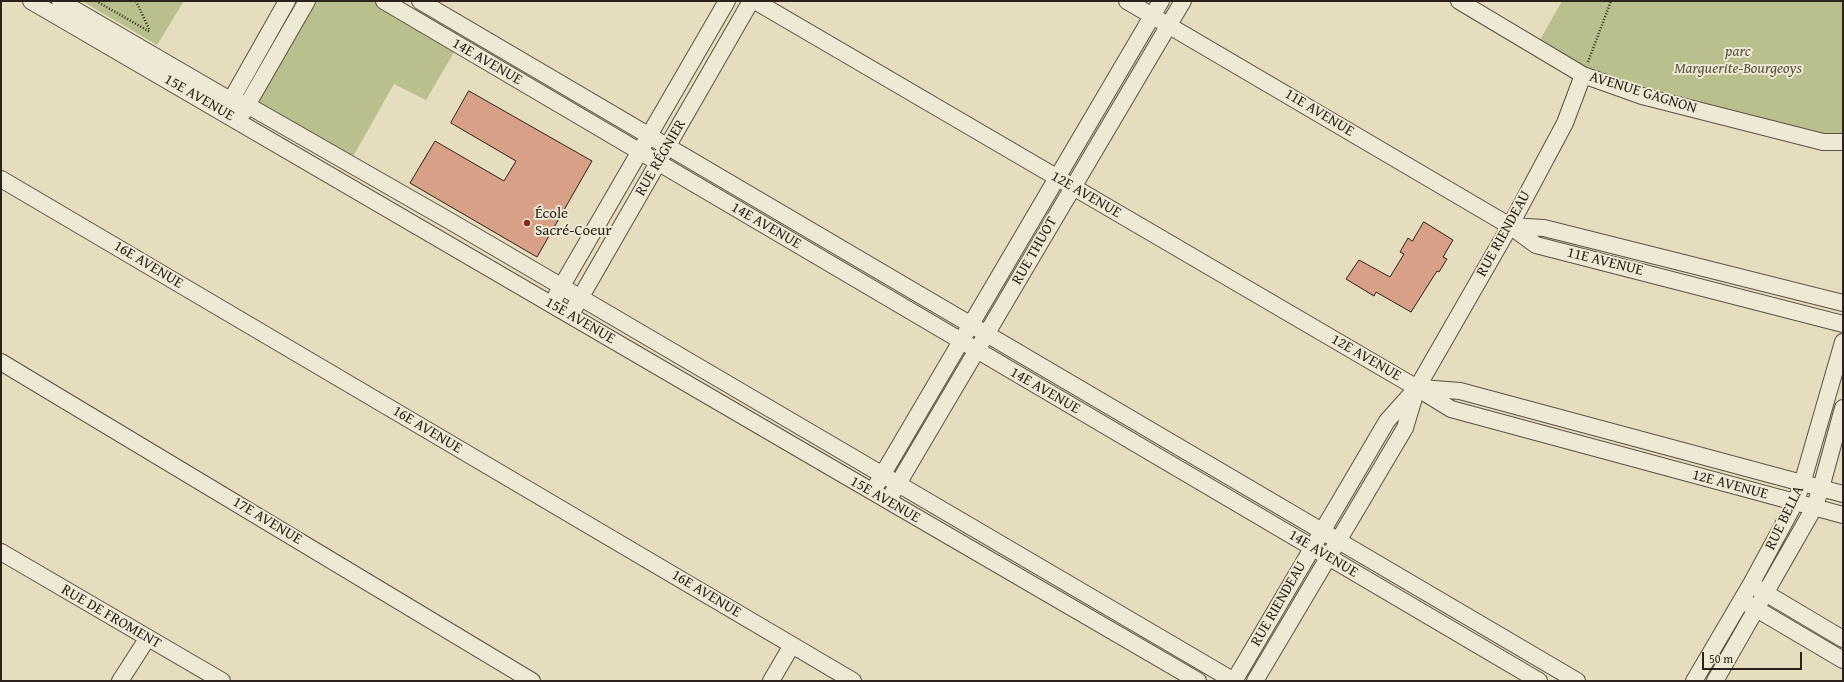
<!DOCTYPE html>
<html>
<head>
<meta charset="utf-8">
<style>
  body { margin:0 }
  #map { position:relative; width:1844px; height:682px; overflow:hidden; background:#e5ddbe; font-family:"Gentium Book Plus",serif }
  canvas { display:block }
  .frame { position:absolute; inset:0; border:2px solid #2d221b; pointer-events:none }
  .scale { position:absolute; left:1702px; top:652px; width:100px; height:18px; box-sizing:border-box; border:2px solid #2d221b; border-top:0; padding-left:5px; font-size:12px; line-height:14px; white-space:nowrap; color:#2d221b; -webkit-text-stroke:3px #eee9d5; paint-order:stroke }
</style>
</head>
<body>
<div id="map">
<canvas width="1844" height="682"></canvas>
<div class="frame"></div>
<div class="scale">50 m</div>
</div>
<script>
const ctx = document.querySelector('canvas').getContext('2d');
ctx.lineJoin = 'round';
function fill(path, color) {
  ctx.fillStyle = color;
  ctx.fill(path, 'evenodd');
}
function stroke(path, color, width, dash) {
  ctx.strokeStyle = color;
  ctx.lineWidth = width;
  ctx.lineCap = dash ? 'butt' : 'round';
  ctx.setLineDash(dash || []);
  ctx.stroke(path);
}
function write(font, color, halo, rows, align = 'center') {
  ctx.font = font + ' "Gentium Book Plus",serif';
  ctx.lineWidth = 4;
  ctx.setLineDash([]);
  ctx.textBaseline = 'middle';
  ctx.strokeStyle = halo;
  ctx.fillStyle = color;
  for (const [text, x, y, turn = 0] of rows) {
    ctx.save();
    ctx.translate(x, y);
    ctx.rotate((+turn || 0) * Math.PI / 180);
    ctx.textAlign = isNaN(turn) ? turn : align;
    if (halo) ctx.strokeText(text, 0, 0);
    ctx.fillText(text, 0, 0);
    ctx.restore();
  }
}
const green = new Path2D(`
  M82,1H184L157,45Z
  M307,1H381L457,47L426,100L394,84L351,160L248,105Z
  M1562,1H1843V142L1642,96L1537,45Z`);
const building = new Path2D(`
  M469,91L592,161L537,257L410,183L435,141L504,181L516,161L451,123Z
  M1424,222L1453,240L1443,257L1447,259L1439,272L1437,271L1411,312L1376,292L1374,296L1346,279L1359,260L1390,277L1404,254L1400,252L1408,238L1412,241Z`);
const path = new Path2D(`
  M96,1L150,32
  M136,1L150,31
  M1588,62L1611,1`);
const street = new Path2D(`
  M31,1C421,225 808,456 1198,681
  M60,1L230,100L247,105L455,224L1234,681
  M384,1L1539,681
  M420,1L1577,681
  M755,1L1417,388L1451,409L1843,515
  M1127,1L1510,226L1536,245L1843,324
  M1459,1L1583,75L1642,96L1823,142H1843
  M226,109L287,1
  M242,114L307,1
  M1,179L853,681
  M1510,226L1544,228L1843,303
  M556,296L727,1
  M575,307L751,1
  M1,362L532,681
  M1421,388L1460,391L1843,494
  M877,484L1161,1
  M892,494L1183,1
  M1,552L222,681
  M1757,588L1843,639
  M1748,604L1843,660
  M120,681L147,639
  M771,681L792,645
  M1234,681L1387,421L1413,392
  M1255,681L1405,428L1417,388L1510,226L1565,123L1583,75
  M1694,681L1751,584L1795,503L1802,484L1843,342
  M1715,681L1814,508L1821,488L1843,408`);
const markers = [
  [527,223,4,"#8f2418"]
];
const parkNames = [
  ["parc",1738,52],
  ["Marguerite-Bourgeoys",1738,69]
];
const streetNames = [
  ["14E AVENUE",487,62,30],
  ["AVENUE GAGNON",1643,93,17],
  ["15E AVENUE",199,98,30],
  ["11E AVENUE",1319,113,31],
  ["RUE RÉGNIER",661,158,-60],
  ["12E AVENUE",1086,195,30],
  ["14E AVENUE",766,226,30],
  ["RUE RIENDEAU",1504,234,-61],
  ["RUE THUOT",1035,251,-60],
  ["11E AVENUE",1605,262,14],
  ["16E AVENUE",148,265,31],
  ["15E AVENUE",580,321,30],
  ["12E AVENUE",1366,358,30],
  ["14E AVENUE",1045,391,30],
  ["16E AVENUE",427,430,31],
  ["12E AVENUE",1730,485,15],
  ["15E AVENUE",885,500,30],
  ["RUE BELLA",1785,518,-64],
  ["17E AVENUE",267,521,31],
  ["14E AVENUE",1323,554,31],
  ["16E AVENUE",706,594,31],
  ["RUE RIENDEAU",1279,604,-60],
  ["RUE DE FROMENT",111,617,30]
];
const poiNames = [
  ["École",535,214],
  ["Sacré-Coeur",535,231]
];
fill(green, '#babf8e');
fill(building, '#d8a086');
stroke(building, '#2d221b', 1);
stroke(street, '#5b5144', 18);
stroke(path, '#2d221b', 2.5, [1, 2]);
stroke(street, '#eee9d5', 16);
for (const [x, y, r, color] of markers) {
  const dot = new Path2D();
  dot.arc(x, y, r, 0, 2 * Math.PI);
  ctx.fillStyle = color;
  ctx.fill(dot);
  stroke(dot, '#eee9d5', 1.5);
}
write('italic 15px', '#57513e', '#eee9d5', parkNames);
write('15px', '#2d221b', '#eee9d5', streetNames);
write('15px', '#2d221b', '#eee9d5', poiNames, 'left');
</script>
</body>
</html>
